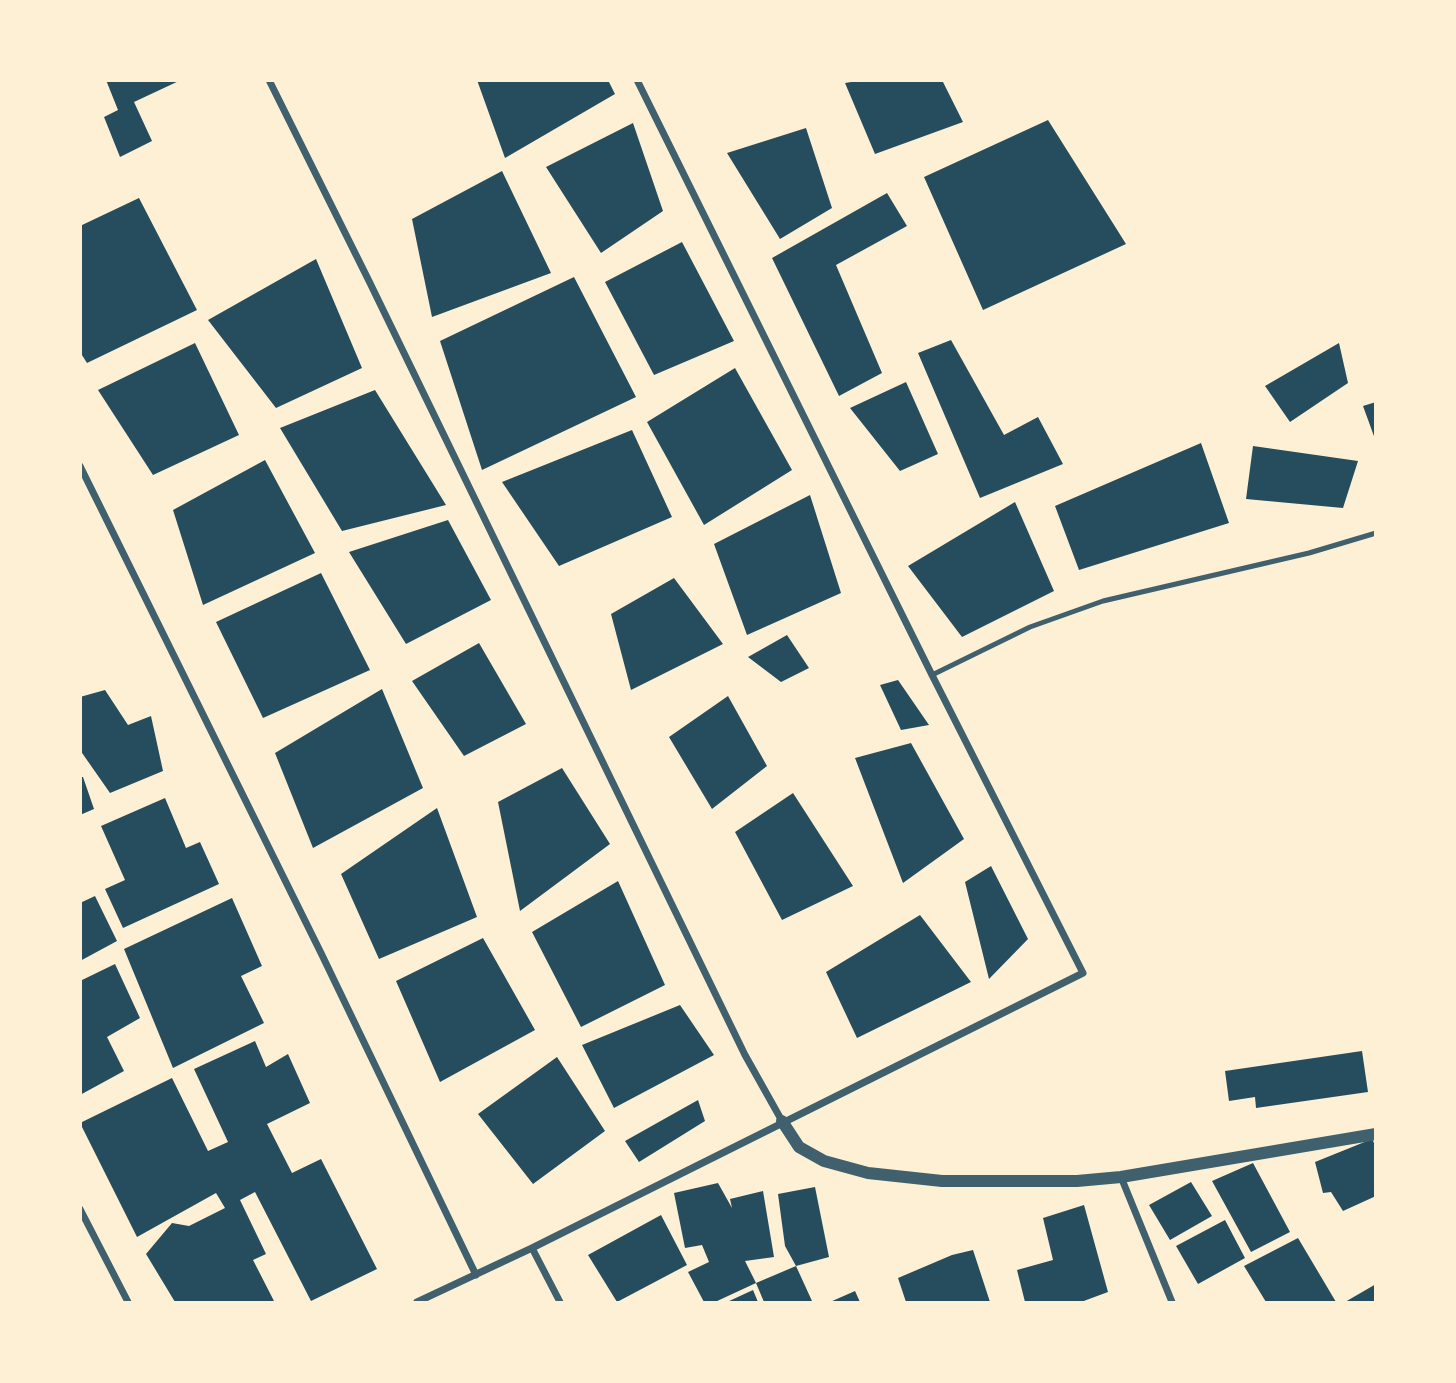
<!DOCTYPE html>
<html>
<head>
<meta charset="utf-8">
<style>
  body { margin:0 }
  #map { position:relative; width:1456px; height:1383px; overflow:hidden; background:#fdf0d5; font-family:Inter,sans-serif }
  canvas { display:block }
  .frame { position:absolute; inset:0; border:82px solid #fdf0d5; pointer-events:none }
</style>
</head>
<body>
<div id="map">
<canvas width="1456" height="1383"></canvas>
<div class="frame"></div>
</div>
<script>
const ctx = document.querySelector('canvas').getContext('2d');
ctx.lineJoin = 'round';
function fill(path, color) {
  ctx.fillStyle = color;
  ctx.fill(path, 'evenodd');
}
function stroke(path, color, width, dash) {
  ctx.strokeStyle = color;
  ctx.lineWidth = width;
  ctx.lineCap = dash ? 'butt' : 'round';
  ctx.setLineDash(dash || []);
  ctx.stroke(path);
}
const building = new Path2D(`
  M106,80H181L134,102L152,141L120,157L104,117L118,110Z
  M477,80H608L615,94L505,158Z
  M863,80H942L963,122L875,154L845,83Z
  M1048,120L1126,244L983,310L924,177Z
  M633,123L663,211L601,253L546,167Z
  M806,128L832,208L780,239L727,153Z
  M502,171L551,273L432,317L412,219Z
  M887,193L907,226L836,265L882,373L839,396L772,258Z
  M139,198L197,310L87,363L80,352V226Z
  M682,242L734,341L654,375L605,282Z
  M316,259L362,368L276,408L208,320Z
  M574,277L636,397L482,470L440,341Z
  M951,340L1004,435L1038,417L1063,464L980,498L918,353Z
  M195,343L239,435L153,475L98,390Z
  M1339,343L1348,383L1290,422L1265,386Z
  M735,368L792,470L704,525L647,422Z
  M906,382L938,454L900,471L850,408Z
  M375,390L446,505L342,531L280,428Z
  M1376,402V439H1375L1363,406Z
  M632,430L672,517L559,566L502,482Z
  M1201,443L1229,523L1079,570L1055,506Z
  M1253,446L1358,461L1343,508L1246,499Z
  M265,460L315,553L203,605L173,510Z
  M810,495L841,593L747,635L714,544Z
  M1015,502L1054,591L962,637L908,566Z
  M448,520L491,600L406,644L349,552Z
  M321,573L370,670L263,718L216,622Z
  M674,578L723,644L631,690L611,614Z
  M787,635L809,668L781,682L748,657Z
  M479,643L526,724L464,756L412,681Z
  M898,680L929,725L901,730L880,685Z
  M382,689L423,788L313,848L275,753Z
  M105,690L128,725L151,716L163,771L110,793L80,750V697Z
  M728,696L767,766L712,809L669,737Z
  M911,743L964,839L903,883L855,758Z
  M562,768L610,844L520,911L498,802Z
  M80,777H83L94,809L80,815Z
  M793,793L853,886L782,920L735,832Z
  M165,798L186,848L200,842L219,884L123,928L105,889L125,880L101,826Z
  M437,808L477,917L379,959L341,874Z
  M991,866L1028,939L989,979L965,882Z
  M618,881L665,985L581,1027L532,932Z
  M95,896L117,941L80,961V903Z
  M232,898L262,966L241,976L264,1023L173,1068L124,949Z
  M920,915L971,982L857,1038L826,972Z
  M483,938L535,1030L440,1082L396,981Z
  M115,964L140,1018L107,1037L124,1071L80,1095V981Z
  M680,1005L714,1055L614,1108L582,1045Z
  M255,1041L266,1067L288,1054L310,1103L267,1124L292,1173L321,1159L377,1269L311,1301L255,1192L240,1200L266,1254L253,1260L274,1301L175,1302L146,1254L172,1223L189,1226L225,1208L216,1193L137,1237L80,1123L172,1078L208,1151L228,1142L194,1069Z
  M1362,1051L1368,1092L1256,1108L1255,1097L1229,1101L1225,1071Z
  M557,1057L605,1131L533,1184L478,1114Z
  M698,1100L705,1121L639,1162L625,1141Z
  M1372,1139L1376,1147V1196L1343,1211L1331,1192L1323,1193L1315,1162Z
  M1253,1163L1290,1232L1251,1252L1212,1181Z
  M1191,1182L1212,1216L1170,1240L1149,1205Z
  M718,1183L732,1208L730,1199L763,1191L774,1257L745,1261L756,1283L715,1302H704L688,1272L709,1262L702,1245L685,1248L674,1193Z
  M815,1187L829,1257L796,1266L785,1246L778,1194Z
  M1084,1205L1108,1292L1081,1302H1025L1017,1270L1053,1260L1043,1218Z
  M661,1215L687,1265L617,1302L588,1255Z
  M1225,1220L1245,1258L1198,1284L1176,1246Z
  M1298,1238L1336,1302H1266L1244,1266Z
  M973,1250L990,1302H906L898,1278L952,1255Z
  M796,1266L812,1301L764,1302L756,1283Z
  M1376,1284V1302H1345Z
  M753,1290L758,1302H727Z
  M855,1291L860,1302H830Z`);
const service = new Path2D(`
  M932,675L1030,627L1103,601L1309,553L1376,533`);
const minor = new Path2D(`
  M269,80L369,281L745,1055L782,1121
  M80,466L321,953L476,1275
  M1121,1177L1172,1302
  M80,1209L128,1302
  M532,1248L560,1302
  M417,1302L532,1248L1083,973L932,675L637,80`);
const tertiary = new Path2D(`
  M782,1121L799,1147L824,1161L868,1173L942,1181H1077L1121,1177L1376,1134`);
fill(building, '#264d5e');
stroke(service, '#3f606c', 5);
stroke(minor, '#3f606c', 7);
stroke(tertiary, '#3f606c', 12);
</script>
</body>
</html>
